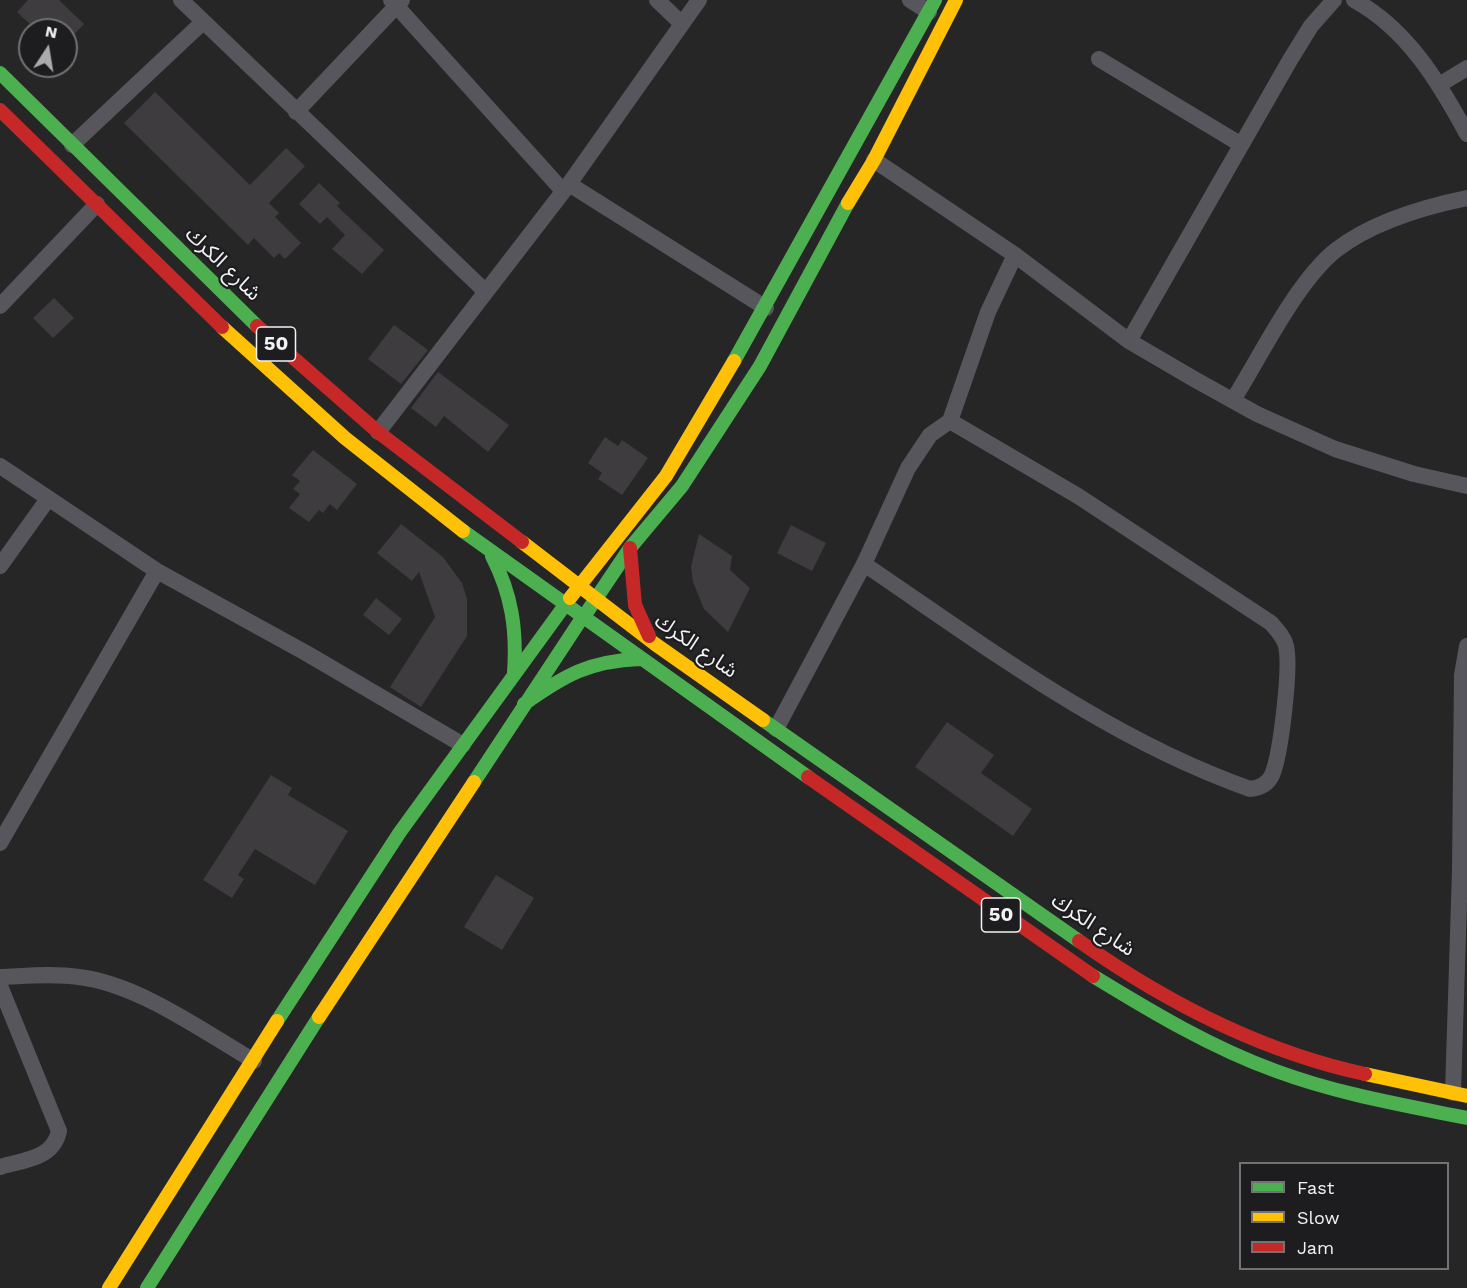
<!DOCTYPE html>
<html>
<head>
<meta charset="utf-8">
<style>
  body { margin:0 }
  #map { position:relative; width:1467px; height:1288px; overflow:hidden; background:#272627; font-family:"Work Sans",sans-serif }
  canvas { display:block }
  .legend { position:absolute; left:1239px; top:1162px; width:210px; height:108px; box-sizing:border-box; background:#1d1c1f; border:2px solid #727174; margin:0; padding:8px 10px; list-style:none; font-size:18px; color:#f2f1f3 }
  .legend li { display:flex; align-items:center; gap:12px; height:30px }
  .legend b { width:30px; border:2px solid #727174 }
  .north { position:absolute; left:18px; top:18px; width:60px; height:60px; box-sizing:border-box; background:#1d1c1f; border:2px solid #727174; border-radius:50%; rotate:12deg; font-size:16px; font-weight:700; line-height:24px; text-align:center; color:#f2f1f3 }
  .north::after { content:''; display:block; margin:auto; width:21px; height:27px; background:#abaaac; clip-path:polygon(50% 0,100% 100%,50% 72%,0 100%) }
</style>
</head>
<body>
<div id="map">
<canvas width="1467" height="1288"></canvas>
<ul class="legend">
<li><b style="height:8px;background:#4caf50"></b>Fast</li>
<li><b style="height:8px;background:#ffc107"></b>Slow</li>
<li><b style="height:8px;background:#c62828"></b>Jam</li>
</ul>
<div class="north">N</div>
</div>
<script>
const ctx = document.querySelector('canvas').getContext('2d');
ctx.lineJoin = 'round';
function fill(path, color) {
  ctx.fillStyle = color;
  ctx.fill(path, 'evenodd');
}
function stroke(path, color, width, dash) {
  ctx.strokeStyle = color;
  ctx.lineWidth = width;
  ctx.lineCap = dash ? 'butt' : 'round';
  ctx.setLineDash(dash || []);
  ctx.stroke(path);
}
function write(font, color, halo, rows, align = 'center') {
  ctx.font = font + ' "Work Sans","Noto Sans Arabic",sans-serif';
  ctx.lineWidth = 4.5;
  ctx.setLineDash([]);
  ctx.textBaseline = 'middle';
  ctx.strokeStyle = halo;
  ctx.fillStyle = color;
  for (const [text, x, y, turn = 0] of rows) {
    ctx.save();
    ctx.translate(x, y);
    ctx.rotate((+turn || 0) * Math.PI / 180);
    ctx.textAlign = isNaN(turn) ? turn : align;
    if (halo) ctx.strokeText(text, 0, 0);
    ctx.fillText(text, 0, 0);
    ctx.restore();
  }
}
const building = new Path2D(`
  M28,0H59L84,24L66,43V30H36L17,12Z
  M155,92L250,185L286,148L305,166L269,203L279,213L275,217L301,243L285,259L279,253L274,258L254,238L248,245L124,123Z
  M319,183L340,203L337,206L384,250L362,274L332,249L345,235L327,217L320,224L299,204Z
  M54,298L74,318L53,338L33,318Z
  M394,325L428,350L401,384L368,359Z
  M438,372L509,425L488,452L444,416L436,427L411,408Z
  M605,437L618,446L622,440L648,458L622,495L598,479L602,473L588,463Z
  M313,450L357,484L337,510L330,504L323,513L319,510L309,522L289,508L300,494L293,489L300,481L292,475Z
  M401,524L443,557L462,583L467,599V636L421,707L390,687L435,617L419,572L412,581L377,553Z
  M791,525L826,543L812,571L777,553Z
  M699,534L732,556L730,570L750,588L728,632L704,609L693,582L691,567Z
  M376,598L402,619L389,635L363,615Z
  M947,722L994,755L981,773L1032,809L1013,836L915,767Z
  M271,775L292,788L288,795L348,831L315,885L255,849L238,875L244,879L232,898L203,880Z
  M496,875L534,898L502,950L464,927Z`);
const street = new Path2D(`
  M181,0L486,292
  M391,0L563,191
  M657,0L682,24
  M910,0L929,12
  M1354,0C1407,29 1439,82 1467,134
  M1099,59L1240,144
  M1439,85L1467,68
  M296,112L402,0
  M72,145L203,22
  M874,160L1015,255L1129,341L1194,379L1257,414L1335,449L1414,474L1467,486
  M569,184L766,308
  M0,306L97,204
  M1129,341L1290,60L1311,26L1334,0
  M1233,400C1261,356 1296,282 1336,250C1372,222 1423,207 1467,198
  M378,432L569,184L699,0
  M0,466L157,571L306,653L463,745
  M864,564C988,648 1108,739 1250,789C1260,788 1268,784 1272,775C1281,754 1291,667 1286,646C1284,637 1277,630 1271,623L1078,496L950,421
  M0,566L48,499
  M776,729L864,564L908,468L930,435L950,421L988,312L1015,255
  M0,843L157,571
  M0,977C26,976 53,973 79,977C138,984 203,1031 254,1061
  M0,986L59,1131C53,1159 24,1160 0,1167
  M1453,1093L1460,870L1462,675L1467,646`);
const fast = new Path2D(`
  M0,73L257,326
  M734,361L935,0
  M463,531L808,777
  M492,556C512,595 517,630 514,673
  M587,612L630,548L682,486L760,366L848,203
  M524,704C565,675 589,661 640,659
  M763,720L1079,941
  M474,782L582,618
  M1093,976C1152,1012 1212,1048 1276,1071C1338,1094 1403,1105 1467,1118
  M277,1021L400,832L565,605
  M147,1288L319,1017`);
const slow = new Path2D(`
  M848,203L874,160L956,0
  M222,327L345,438L463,531
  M522,542L655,644L763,720
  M570,598L666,476L734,361
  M319,1017L474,782
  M1365,1074L1467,1096
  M109,1288L277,1021`);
const jam = new Path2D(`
  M0,110L222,327
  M257,326L378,432L522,542
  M630,548L635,605L649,636
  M808,777L1093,976
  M1079,941C1164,1001 1263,1052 1365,1074`);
const shields = [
  [276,344,39],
  [1001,915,39]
];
const shieldNames = [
  ["50",276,344],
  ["50",1001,915]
];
const streetNames = [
  ["شارع الكرك",223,264,44],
  ["شارع الكرك",696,646,35],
  ["شارع الكرك",1093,925,34]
];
fill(building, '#3e3c3e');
stroke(street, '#57565d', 16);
stroke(fast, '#4caf50', 14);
stroke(slow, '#ffc107', 14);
stroke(jam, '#c62828', 14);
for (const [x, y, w] of shields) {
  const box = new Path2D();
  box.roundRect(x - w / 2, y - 17, w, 34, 4.5);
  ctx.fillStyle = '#1d1c1f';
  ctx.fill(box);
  stroke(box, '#f2f1f3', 1.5);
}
write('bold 20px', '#f2f1f3', null, shieldNames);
write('21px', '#f2f1f3', '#1d1c1f', streetNames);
</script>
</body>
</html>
